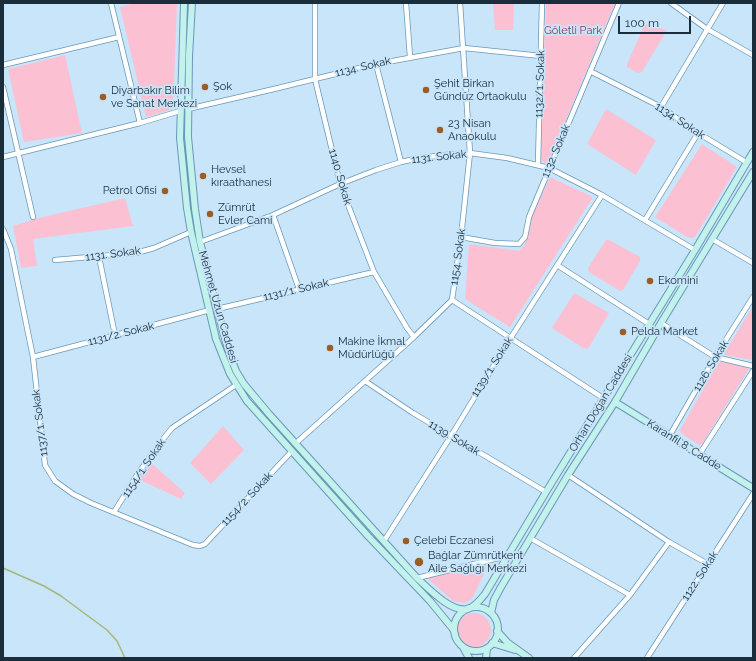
<!DOCTYPE html>
<html>
<head>
<meta charset="utf-8">
<style>
  body { margin:0 }
  #map { position:relative; width:756px; height:661px; overflow:hidden; background:#c8e5fa; font-family:Raleway,sans-serif }
  canvas { display:block }
  .frame { position:absolute; inset:0; border:4px solid #192d3a; pointer-events:none }
  .scale { position:absolute; left:618px; top:16px; width:73px; height:18px; box-sizing:border-box; border:2px solid #192d3a; border-top:0; padding-left:5px; font-size:12px; line-height:14px; white-space:nowrap; color:#192d3a; -webkit-text-stroke:3px #c8e5fa; paint-order:stroke }
</style>
</head>
<body>
<div id="map">
<canvas width="756" height="661"></canvas>
<div class="frame"></div>
<div class="scale">100 m</div>
</div>
<script>
const ctx = document.querySelector('canvas').getContext('2d');
ctx.lineJoin = 'round';
function fill(path, color) {
  ctx.fillStyle = color;
  ctx.fill(path, 'evenodd');
}
function stroke(path, color, width, dash) {
  ctx.strokeStyle = color;
  ctx.lineWidth = width;
  ctx.lineCap = dash ? 'butt' : 'round';
  ctx.setLineDash(dash || []);
  ctx.stroke(path);
}
function write(font, color, halo, rows, align = 'center') {
  ctx.font = font + ' Raleway,sans-serif';
  ctx.lineWidth = 3.5;
  ctx.setLineDash([]);
  ctx.textBaseline = 'middle';
  ctx.strokeStyle = halo;
  ctx.fillStyle = color;
  for (const [text, x, y, turn = 0] of rows) {
    ctx.save();
    ctx.translate(x, y);
    ctx.rotate((+turn || 0) * Math.PI / 180);
    ctx.textAlign = isNaN(turn) ? turn : align;
    if (halo) ctx.strokeText(text, 0, 0);
    ctx.fillText(text, 0, 0);
    ctx.restore();
  }
}
const green = new Path2D(`
  M135,3H177L173,109L146,117L120,7Z
  M493,3H514L513,29L511,30H495Z
  M546,3H615L549,160L545,163L540,160V155Z
  M645,24L667,30L642,72L638,73L627,67V64Z
  M65,55L82,133L24,142L8,69Z
  M606,109L656,140L636,175L587,144Z
  M702,144L737,167L695,237L692,238L687,237L655,217Z
  M550,177L593,197L510,327L465,299L469,244L519,251L525,244L532,217Z
  M125,198L133,226L33,239L37,266L21,268L13,226L39,218Z
  M606,240H609L640,257V261L623,290L620,291L589,272L588,268Z
  M574,293L609,313L588,349L583,348L552,328Z
  M753,306V360L725,355V352Z
  M721,362L745,366L749,369L702,444L699,445L681,433L680,430L718,363Z
  M223,426L244,450L211,484L190,463Z
  M150,462L185,493L181,499L138,479Z
  M490,561L472,599L464,603L453,601L427,578Z
  M457 630a17 17 0 1 1 34 0a17 17 0 1 1-34 0Z`);
const stream = new Path2D(`
  M3,568L44,586L61,596L107,630L117,641L125,658`);
const street = new Path2D(`
  M111,3L140,123
  M315,3V79L340,184L374,272L407,328L414,337
  M406,3L410,57
  M671,3L707,29L753,55
  M376,64L401,162
  M3,65L119,37
  M590,71L661,107L698,133L746,162
  M3,87L33,217
  M661,107L723,3
  M188,109L274,89L376,64L464,48L541,56
  M3,157L140,123L180,111
  M538,164L542,3
  M273,215L299,289
  M645,220L698,133
  M3,229L11,249L33,357L45,465L55,481L73,494L91,503L193,545L200,546L205,544L292,451
  M461,237L495,243L519,244L525,237L529,217L619,3
  M712,239L753,263
  M200,242L273,215L340,184L376,170L401,162L419,158L445,155L470,153L507,158L549,168L602,195L695,250
  M99,257L115,335
  M55,260L136,253L154,248L191,232
  M557,265L649,324
  M452,300L603,398
  M217,309L374,272
  M661,323L715,357L753,366
  M33,357L210,310
  M365,381L413,413L546,492
  M670,435L715,357L753,297
  M296,443L414,337L452,300L461,237L470,153L460,3
  M699,455L753,371
  M568,475L669,542L708,564
  M114,512L139,472L164,438L172,428L236,385
  M530,538L630,595
  M384,541L451,436L510,339L602,195
  M417,578L507,556
  M574,658L630,595L669,542
  M647,658L753,494`);
const secondary = new Path2D(`
  M184,3L180,138L187,208L191,232L216,339L230,374L247,401L368,536L430,601L453,629L455,634
  M192,3L189,56L188,137L195,209L200,242L224,335L231,358L236,371L244,384L269,414L417,578C428,588 451,613 468,609C475,607 481,599 485,594L546,492L695,250L753,152
  M615,402C661,430 707,460 753,488
  M454 629a22 22 0 1 1 44 0a22 22 0 1 1-44 0Z
  M491,613L494,600L501,587L568,475L615,402L661,323L753,172
  M497,631L508,643L529,658
  M492,643L515,650
  M463,647L469,658
  M486,658L487,648`);
const markers = [
  [205,87,4,"#9b5d23"],
  [426,90,4,"#9b5d23"],
  [103,97,4,"#9b5d23"],
  [440,130,4,"#9b5d23"],
  [203,176,4,"#9b5d23"],
  [165,191,4,"#9b5d23"],
  [210,214,4,"#9b5d23"],
  [650,281,4,"#9b5d23"],
  [623,332,4,"#9b5d23"],
  [330,348,4,"#9b5d23"],
  [406,541,4,"#9b5d23"],
  [419,562,5,"#9b5d23"]
];
const parkNames = [
  ["Göletli Park",573,31]
];
const streetNames = [
  ["1134. Sokak",363,67,-13],
  ["1132/1. Sokak",540,84,-88],
  ["1134. Sokak",680,121,33],
  ["1132. Sokak",556,151,-67],
  ["1131. Sokak",439,157,-6],
  ["1140. Sokak",340,177,74],
  ["1131. Sokak",113,254,-7],
  ["1154. Sokak",458,257,-82],
  ["1131/1. Sokak",296,290,-13],
  ["Mehmet Uzun Caddesi",218,307,74],
  ["1131/2. Sokak",121,334,-14],
  ["1126. Sokak",711,366,-59],
  ["1139/1. Sokak",492,367,-58],
  ["Orhan Doğan Caddesi",601,403,-59],
  ["1137/1. Sokak",40,423,-97],
  ["1139. Sokak",454,438,31],
  ["Karanfil 8. Cadde",684,445,32],
  ["1154/1. Sokak",144,468,-56],
  ["1154/2. Sokak",247,499,-47],
  ["1122. Sokak",700,576,-57]
];
const poiNames = [
  ["Şehit Birkan",434,84],
  ["Gündüz Ortaokulu",434,97],
  ["Şok",213,87],
  ["Diyarbakır Bilim",111,91],
  ["ve Sanat Merkezi",111,104],
  ["23 Nisan",448,124],
  ["Anaokulu",448,137],
  ["Hevsel",211,170],
  ["kıraathanesi",211,183],
  ["Petrol Ofisi",157,191,"right"],
  ["Zümrüt",218,208],
  ["Evler Cami",218,221],
  ["Ekomini",658,281],
  ["Pelda Market",631,332],
  ["Makine İkmal",338,342],
  ["Müdürlüğü",338,355],
  ["Çelebi Eczanesi",414,541],
  ["Bağlar Zümrütkent",428,556],
  ["Aile Sağlığı Merkezi",428,569]
];
fill(green, '#fbc1d2');
stroke(stream, '#a7b67a', 1.5);
stroke(street, '#6a98b9', 6);
stroke(secondary, '#6a98b9', 8);
stroke(street, '#fff', 4.5);
stroke(secondary, '#c2f2eb', 6);
for (const [x, y, r, color] of markers) {
  const dot = new Path2D();
  dot.arc(x, y, r, 0, 2 * Math.PI);
  ctx.fillStyle = color;
  ctx.fill(dot);
  stroke(dot, '#c8e5fa', 1.5);
}
write('11px', '#883955', '#c8e5fa', parkNames);
write('11px', '#192d3a', '#c8e5fa', streetNames);
write('11px', '#192d3a', '#c8e5fa', poiNames, 'left');
</script>
</body>
</html>
